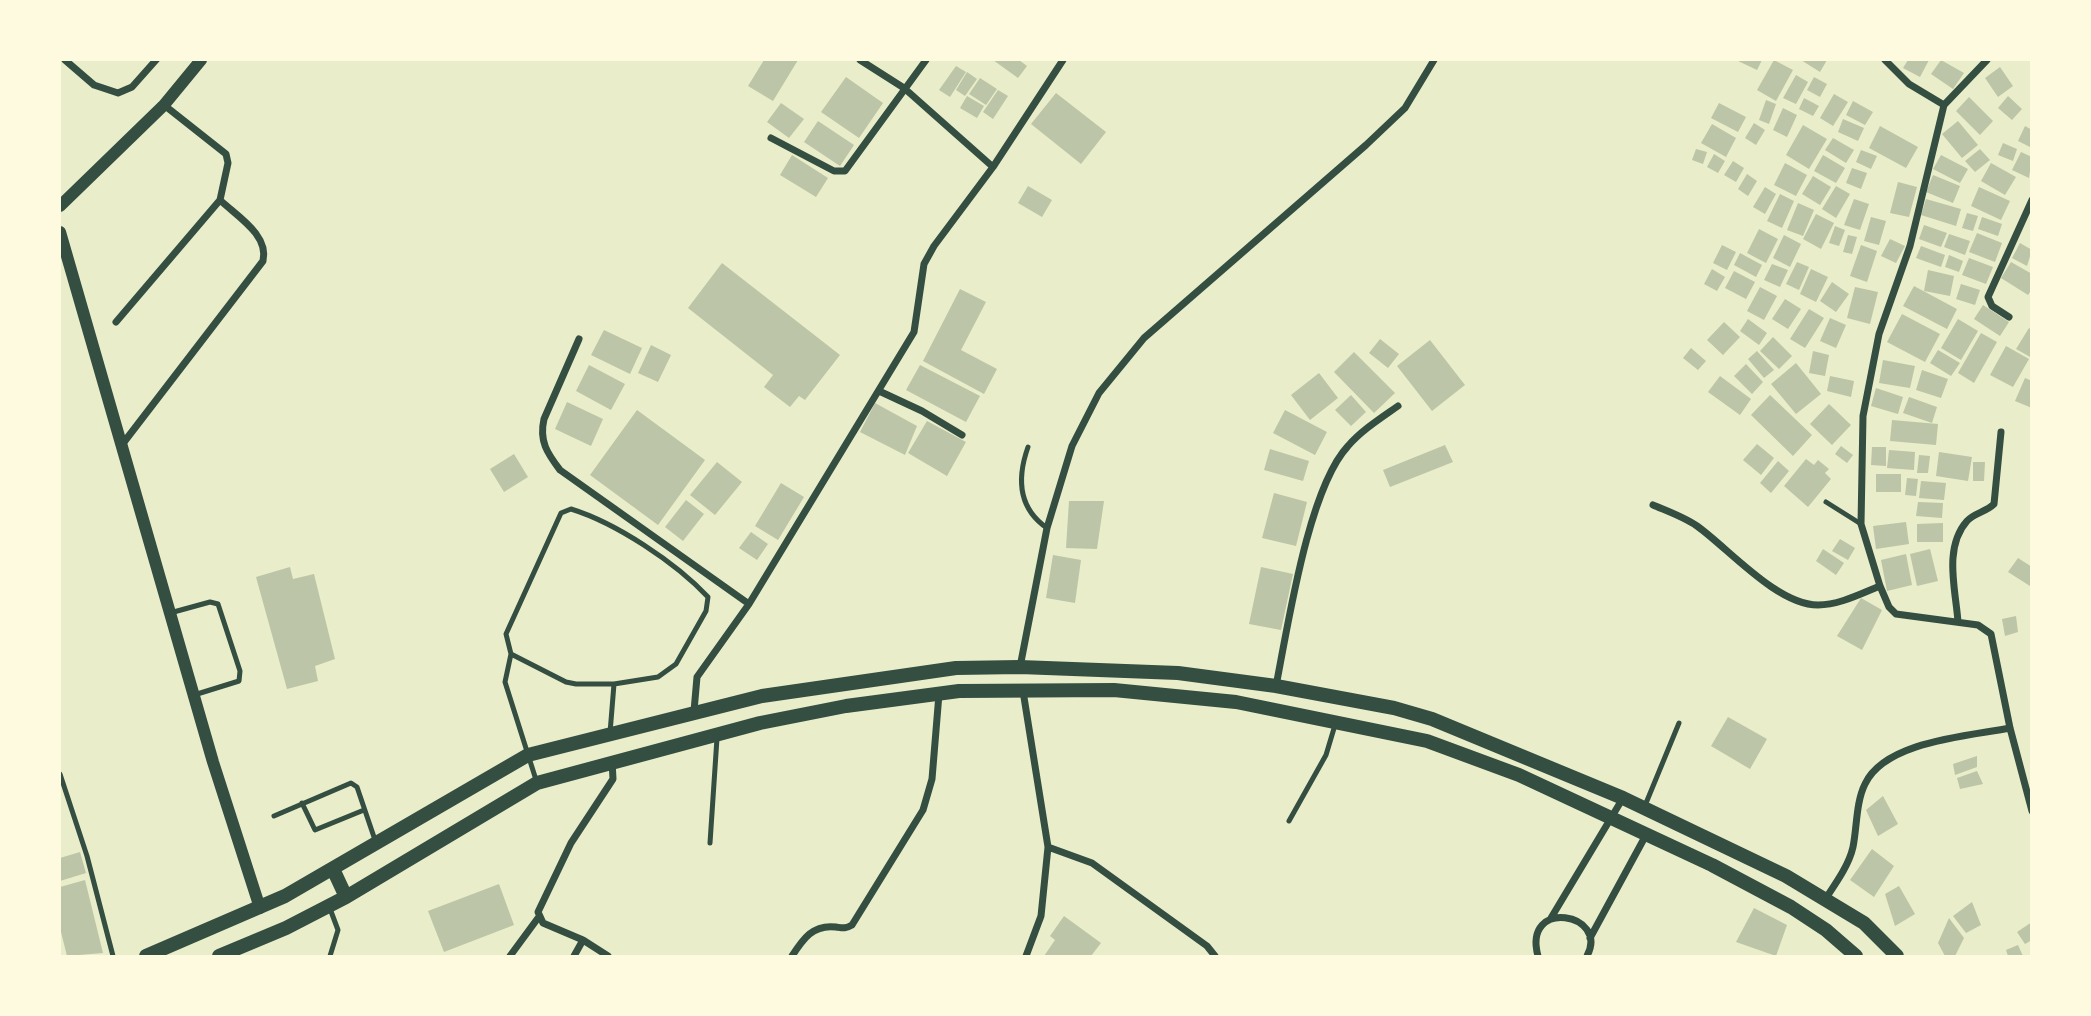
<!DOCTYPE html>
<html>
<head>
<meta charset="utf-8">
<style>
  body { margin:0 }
  #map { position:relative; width:2091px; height:1016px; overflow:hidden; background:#e9edc9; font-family:Montserrat,sans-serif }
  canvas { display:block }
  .frame { position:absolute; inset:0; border:61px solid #fefae0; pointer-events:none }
</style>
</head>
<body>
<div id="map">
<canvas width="2091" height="1016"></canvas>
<div class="frame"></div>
</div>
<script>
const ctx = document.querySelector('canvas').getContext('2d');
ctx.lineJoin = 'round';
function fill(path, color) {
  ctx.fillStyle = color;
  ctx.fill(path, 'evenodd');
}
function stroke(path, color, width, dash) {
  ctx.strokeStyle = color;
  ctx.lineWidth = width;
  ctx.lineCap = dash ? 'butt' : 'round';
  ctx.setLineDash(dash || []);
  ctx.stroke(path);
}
const building = new Path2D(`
  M764,60H798L773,101L748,86Z
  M993,60H1019L1027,66L1018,78Z
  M1736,60H1762L1757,70Z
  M1774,60L1793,70L1776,101L1757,90Z
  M1801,60H1827L1820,72Z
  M1908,60H1929L1920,77L1903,68Z
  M1941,60L1964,73L1953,89L1931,74Z
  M956,66L966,72L950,97L939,90Z
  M2000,67L2013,86L1998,97L1985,78Z
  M967,72L977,79L965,96L956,90Z
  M1796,75L1808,82L1796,104L1783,98Z
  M846,77L883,103L859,138L821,112Z
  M1814,77L1827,84L1820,97L1807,90Z
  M980,78L997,89L986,105L969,94Z
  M998,90L1008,96L993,119L983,112Z
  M1056,93L1106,132L1081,164L1031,124Z
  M1834,94L1848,102L1833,126L1820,118Z
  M967,96L984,106L977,118L960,108Z
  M2008,96L2022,109L2012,120L1998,108Z
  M1969,97L1993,121L1980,135L1956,111Z
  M1804,98L1819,106L1813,116L1799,109Z
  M1766,100L1776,104L1769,124L1759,120Z
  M1853,101L1873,112L1865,125L1846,115Z
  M781,103L804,119L789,138L767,122Z
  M1719,103L1746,117L1738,132L1711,118Z
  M1783,108L1797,115L1787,137L1773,130Z
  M1843,119L1864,128L1858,141L1838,132Z
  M818,121L854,145L840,166L804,142Z
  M1958,121L1978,145L1962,158L1942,134Z
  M1754,123L1765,130L1756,145L1745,138Z
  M1712,124L1736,138L1726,157L1701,143Z
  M1803,125L1827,139L1809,169L1786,155Z
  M1880,126L1918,147L1906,168L1869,148Z
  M2025,126L2032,130V148L2018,141Z
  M1833,138L1854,150L1846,163L1825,150Z
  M2003,143L2017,149L2013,161L1998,155Z
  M1696,149L1707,152L1703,164L1692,160Z
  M1980,149L1990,160L1975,172L1965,161Z
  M1861,150L1877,156L1871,169L1856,162Z
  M2021,152L2032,157L2029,178L2012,170Z
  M1714,154L1725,161L1718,173L1707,167Z
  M792,155L828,178L816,197L780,175Z
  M1823,155L1845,168L1836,183L1814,171Z
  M1941,155L1968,169L1960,183L1933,169Z
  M1733,161L1744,168L1736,182L1724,175Z
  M1785,163L1807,175L1796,196L1774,185Z
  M1991,163L2016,177L2005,195L1981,181Z
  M1852,168L1867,173L1861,189L1846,183Z
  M1747,174L1757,181L1748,196L1738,189Z
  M1933,175L1960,186L1953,203L1926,192Z
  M1813,176L1831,187L1820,205L1802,194Z
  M1898,182L1917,187L1909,217L1890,213Z
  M1028,186L1052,200L1042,217L1018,203Z
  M1836,186L1850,194L1836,218L1822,209Z
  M1765,187L1776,194L1765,214L1753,207Z
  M1979,187L2010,201L2001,220L1971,206Z
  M1780,194L1794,201L1782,228L1767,221Z
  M1854,199L1869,204L1860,230L1844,225Z
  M1926,199L1961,209L1956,226L1921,215Z
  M1798,203L1814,210L1803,236L1787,230Z
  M1967,213L1978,216L1973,231L1962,228Z
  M1816,214L1834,223L1821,249L1803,239Z
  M1871,217L1886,221L1879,245L1864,241Z
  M1982,217L2002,224L1998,236L1978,229Z
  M1924,225L1947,233L1941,247L1919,239Z
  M1835,226L1845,230L1839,246L1829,243Z
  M1759,229L1778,239L1766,263L1747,253Z
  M1977,233L2002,243L1995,262L1969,252Z
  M1949,234L1970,241L1965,255L1944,247Z
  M1784,235L1801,244L1790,267L1773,258Z
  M1848,235L1857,237L1852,254L1843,252Z
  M1890,239L1905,246L1896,263L1881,256Z
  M2020,243L2032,250L2027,266L2012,258Z
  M1722,245L1736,252L1727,270L1713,263Z
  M1861,245L1877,251L1867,282L1850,276Z
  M1921,246L1945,255L1941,267L1916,258Z
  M1740,253L1762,265L1756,277L1734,265Z
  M1949,255L1963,261L1959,272L1945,267Z
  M1969,258L1993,267L1986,284L1962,275Z
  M1797,262L1809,267L1799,290L1786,284Z
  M2011,262L2032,274V289L2028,295L2001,278Z
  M722,263L840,355L805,400L799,396L790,407L764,387L773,375L688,308Z
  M1772,264L1788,270L1780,287L1764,280Z
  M1712,269L1725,277L1717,291L1704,284Z
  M1811,269L1828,277L1816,302L1800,294Z
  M1928,270L1954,276L1950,296L1924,291Z
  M1734,271L1755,282L1746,299L1725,288Z
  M1832,282L1849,294L1836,312L1820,301Z
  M1961,284L1980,290L1975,305L1956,299Z
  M1914,286L1957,309L1947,329L1903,306Z
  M1760,287L1777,296L1764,320L1747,311Z
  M1855,287L1878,292L1870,324L1847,318Z
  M960,289L986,302L961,350L997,369L984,394L923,361Z
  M1785,299L1801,309L1788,329L1772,319Z
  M1983,305L2009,322L2000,336L1974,319Z
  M1809,309L1824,318L1805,348L1790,339Z
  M1902,314L1940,334L1925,362L1887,342Z
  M1830,318L1846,325L1836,348L1820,341Z
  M1748,319L1767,333L1759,345L1740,331Z
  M1958,319L1978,331L1961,360L1941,348Z
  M1724,322L1740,337L1723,355L1707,340Z
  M2029,328L2032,330V358L2016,349Z
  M604,330L642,348L630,374L591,355Z
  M1981,333L1997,342L1974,383L1958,373Z
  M1773,337L1792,356L1779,369L1760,351Z
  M1380,339L1399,354L1388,368L1369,353Z
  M1430,340L1465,385L1432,411L1397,366Z
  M651,345L671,355L658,382L638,373Z
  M2006,346L2029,359L2013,387L1990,375Z
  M1691,348L1706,361L1698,370L1683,358Z
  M1938,350L1960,363L1951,376L1930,363Z
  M1757,351L1774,370L1764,378L1748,359Z
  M1813,351L1829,355L1825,376L1809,373Z
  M1354,352L1395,393L1374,413L1334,372Z
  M1883,360L1915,366L1910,388L1879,383Z
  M1796,363L1821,394L1796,414L1771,384Z
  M1746,364L1763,382L1752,394L1734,376Z
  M589,365L625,384L611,410L576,391Z
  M920,365L980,396L966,422L906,390Z
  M1922,370L1948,379L1941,398L1916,390Z
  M1319,373L1338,398L1310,420L1291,395Z
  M1720,376L1751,399L1740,415L1708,392Z
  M1830,376L1854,381L1851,397L1827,391Z
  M2025,378L2032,381V408L2015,401Z
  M1876,388L1903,397L1898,414L1871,406Z
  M1351,395L1366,412L1351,426L1335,410Z
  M1770,395L1812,435L1793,456L1751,415Z
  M1909,397L1937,407L1932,423L1903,413Z
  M567,402L603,419L591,446L555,429Z
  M875,403L917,426L905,455L860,432Z
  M1829,404L1851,425L1832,445L1810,424Z
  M637,410L705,460L658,525L590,475Z
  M1285,410L1327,432L1315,455L1273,433Z
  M1892,420L1938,424L1936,445L1890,441Z
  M927,421L966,442L947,476L908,453Z
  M1757,444L1774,458L1761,475L1743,460Z
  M1445,445L1453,462L1390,487L1383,470Z
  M1841,446L1853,455L1847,463L1835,454Z
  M1872,447H1886V466L1871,465Z
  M1270,449L1309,461L1303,481L1264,470Z
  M1889,450L1915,452L1914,470L1887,468Z
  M1939,452L1972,457L1968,481L1936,476Z
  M514,454L528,477L504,492L490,469Z
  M1919,455L1930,456L1928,473H1917Z
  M1806,459L1814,465L1818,460L1829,469L1825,473L1831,479L1808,507L1784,486Z
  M1778,461L1789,471L1771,493L1760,483Z
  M717,462L742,482L715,515L690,495Z
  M1973,462H1985L1984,481H1973Z
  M1876,474H1901V492H1876Z
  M1907,478L1918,479L1916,496L1905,495Z
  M1921,481L1946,483L1944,500L1919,498Z
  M781,483L804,497L778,540L755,526Z
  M1274,493L1307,502L1296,546L1262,538Z
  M686,500L704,514L683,541L665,527Z
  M1069,501H1104L1097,549L1066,548Z
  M1918,502L1943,503L1942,518L1916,516Z
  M1906,522L1909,544L1876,549L1873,526Z
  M1943,523V542H1917V524Z
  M751,532L768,544L757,560L739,548Z
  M1840,539L1855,548L1848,560L1832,551Z
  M1823,549L1844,563L1836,575L1816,561Z
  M1930,549L1938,581L1917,586L1910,554Z
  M1906,554L1912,585L1887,591L1881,560Z
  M1053,555L1081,560L1075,603L1046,598Z
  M2018,558L2032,567L2030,586L2008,572Z
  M290,567L293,579L314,574L335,659L315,666L318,681L287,689L256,577Z
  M1261,567L1293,574L1281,630L1249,624Z
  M1861,598L1882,610L1862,650L1837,636Z
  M2016,616L2018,632L2005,636L2002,619Z
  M1728,717L1767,739L1750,769L1711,746Z
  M1977,756V767L1955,775L1953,764Z
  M1977,771L1983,784L1960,789L1957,778Z
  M1883,796L1898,824L1878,836L1866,810Z
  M1872,849L1894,866L1874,897L1850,880Z
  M80,852L86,873L60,881V858Z
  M85,880L103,953L67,956L60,928V887Z
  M499,884L514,925L444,952L428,911Z
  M1899,886L1915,914L1895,926L1885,894Z
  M1972,902L1981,925L1966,933L1953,916Z
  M1754,908L1787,925L1776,956L1736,942Z
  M1064,916L1101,943L1091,956H1044L1055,940L1050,936Z
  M1949,918L1964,938L1955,956H1945L1938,943Z
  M2032,922V940L2025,944L2017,932Z
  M2018,945L2023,956H2008L2006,950Z`);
const service = new Path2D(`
  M1028,447C1017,478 1018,508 1047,528
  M1826,502L1861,524
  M571,509C616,523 675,562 708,597L706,611L676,664L658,677L614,684H576L566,682L511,654L506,634L561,513Z
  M170,613L210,602L218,604L240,671L239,681L194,695
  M511,654L505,682L537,783
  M610,733L614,684
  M60,774L87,856L113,956
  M302,803L315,830L364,810
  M1644,808L1679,723
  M274,816L351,783L357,787L375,840
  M1289,821L1326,755L1335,725
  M710,843L717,738
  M329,906L338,930L330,956`);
const minor = new Path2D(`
  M65,60L94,85L118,93L132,87L156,60
  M860,60L904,88L993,167
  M1885,60L1909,84L1944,105
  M1987,60L1944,105L1910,246L1879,334L1863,416L1861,524L1880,586L1889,607L1896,614L1978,625L1991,634L2010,728L2032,811
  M771,138L834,171H845L926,60
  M2009,317L1992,306L1988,297L2032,200
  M116,322L220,200
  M579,339L544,419C539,441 547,453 560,470L749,604
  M879,391L922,411L962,435
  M121,446L263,261C269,235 238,217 220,200L228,163L226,154L164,105
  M1653,505C1667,511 1684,517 1697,526C1728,548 1777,605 1818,605C1839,605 1860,594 1880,586
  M1958,622C1956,591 1943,548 1967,521C1974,513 1986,512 1994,504L2001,432
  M1020,667L1047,528L1072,446L1099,393L1144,338L1366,145L1405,108L1434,60
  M1276,686C1288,626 1308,489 1348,446C1362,430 1381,418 1398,406
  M1023,691L1048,847L1041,916L1026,956
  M694,711L697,677L749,604L914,332L924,264L934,246L993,167L1063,60
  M1048,847L1092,863L1207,946L1215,956
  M1826,898C1836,883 1849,865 1853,847C1857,827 1856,802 1865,784C1885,741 1969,736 2010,728
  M1551,918L1623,798
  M1590,938L1646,835
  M510,956L538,918
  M574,956L583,940
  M608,956L583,940L543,923L538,912L571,843L613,779L612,761
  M792,956C803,939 813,924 836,927C843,928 845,929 852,925L923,810L932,779L939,694
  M1538,956C1522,897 1610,913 1587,956`);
const tertiary = new Path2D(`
  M60,206L164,105L201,60
  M60,232L213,762L260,908`);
const secondary = new Path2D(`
  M333,869L346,897
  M146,956L285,896L528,755L762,696L956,668L1020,667L1178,673L1276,686L1394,708L1432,719L1623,798L1786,876L1864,923L1897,956
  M219,956L286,928L346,897L537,783L760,723L846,706L959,691L1114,690L1236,702L1427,741L1519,775L1712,865L1791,907L1826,930L1856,956`);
fill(building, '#bcc5a7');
stroke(service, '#344e41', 5);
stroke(minor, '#344e41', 7);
stroke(tertiary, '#344e41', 12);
stroke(secondary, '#344e41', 14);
</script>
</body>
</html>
